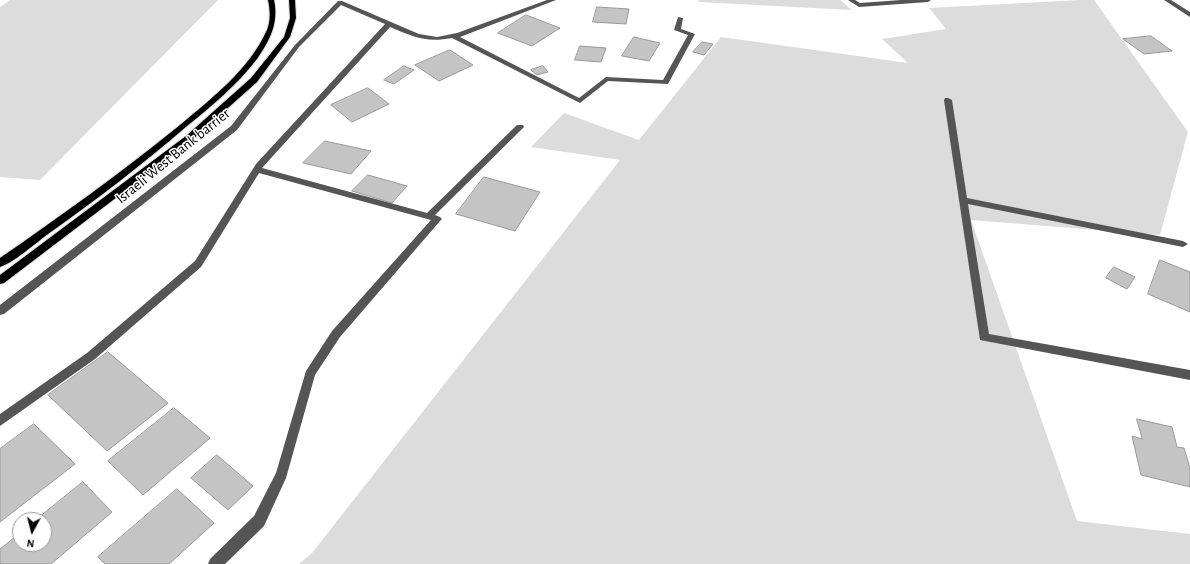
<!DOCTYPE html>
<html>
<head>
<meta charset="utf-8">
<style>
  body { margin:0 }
  #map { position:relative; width:1190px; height:564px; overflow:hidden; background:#fff; font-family:"Alegreya Sans",sans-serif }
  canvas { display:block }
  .north { position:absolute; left:12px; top:512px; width:40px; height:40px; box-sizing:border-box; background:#fff; border:1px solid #999; border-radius:50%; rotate:187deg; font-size:11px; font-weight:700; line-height:16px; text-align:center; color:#000 }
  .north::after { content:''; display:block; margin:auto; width:14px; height:18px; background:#000; clip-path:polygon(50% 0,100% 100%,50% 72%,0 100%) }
</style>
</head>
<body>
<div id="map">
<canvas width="1190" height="564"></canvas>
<div class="north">N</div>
</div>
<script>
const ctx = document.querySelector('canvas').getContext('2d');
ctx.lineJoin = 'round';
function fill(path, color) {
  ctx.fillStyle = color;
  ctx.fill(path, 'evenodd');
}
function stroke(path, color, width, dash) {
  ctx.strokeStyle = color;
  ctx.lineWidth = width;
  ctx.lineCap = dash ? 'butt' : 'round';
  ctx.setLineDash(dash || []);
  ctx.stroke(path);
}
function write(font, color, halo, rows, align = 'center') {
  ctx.font = font + ' "Alegreya Sans",sans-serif';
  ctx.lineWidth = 3;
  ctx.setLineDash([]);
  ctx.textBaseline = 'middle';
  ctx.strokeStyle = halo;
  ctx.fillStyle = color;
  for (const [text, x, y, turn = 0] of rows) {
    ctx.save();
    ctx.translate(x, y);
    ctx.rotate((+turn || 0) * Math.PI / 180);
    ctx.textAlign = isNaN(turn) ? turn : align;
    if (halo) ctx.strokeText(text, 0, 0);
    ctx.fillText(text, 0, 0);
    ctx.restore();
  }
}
const green = new Path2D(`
  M10,0H218L40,180L0,177V7Z
  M698,0H840L852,10L699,2Z
  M1080,0H1094L1188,132L1160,235L971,220L1077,521L1190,534V564H299L312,553L620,160L531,147L564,113L639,140L721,37L908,63L882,39L946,29L929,8Z`);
const building = new Path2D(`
  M597,7L629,9L626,24L593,22Z
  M526,15L560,28L532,46L498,33Z
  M1151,36L1172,51L1144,54L1123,39Z
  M634,37L660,43L649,61L622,56Z
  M702,42L713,44L704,55L693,52Z
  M580,46L606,48L601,62L575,60Z
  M450,50L473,65L439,81L415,65Z
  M404,66L414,70L394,84L384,80Z
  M543,66L548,72L537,75L531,70Z
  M368,88L389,104L352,122L331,105Z
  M325,141L371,151L351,174L303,163Z
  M368,175L407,186L392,203L352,191Z
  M484,177L540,192L515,231L456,214Z
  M1160,260L1190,272V312L1148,294Z
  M1114,267L1135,277L1127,289L1106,278Z
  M108,352L168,403L107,451L48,395Z
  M174,408L210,438L143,495L108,461Z
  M1137,419L1172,427L1177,447L1184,448L1190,468V487L1141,475L1132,436L1142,439Z
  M34,424L75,464L0,522V449Z
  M217,455L253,486L228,510L191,478Z
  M83,482L112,512L51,564H0V549L20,533V544H44V520H36Z
  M177,489L214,523L169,564H105L98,557Z`);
const minor = new Path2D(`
  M547,0H556L460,37L579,98L606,77L663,80L688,35L674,30L678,17L683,18L681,29L695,34L668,84L608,81L580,103L452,38C426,43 414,37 390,27L262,168L427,213L517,125H523L524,127L435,215L440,217L442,219L440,221L340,337L315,375L286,478L264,526L225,564H208L210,559L254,516L276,473L306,371L332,331L431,220L259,173L201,267L95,359L0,426V414L87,353L195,261L256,164L385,24L341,5L299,47L237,130L4,314L0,315V305L231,126L295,45L338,1H342L419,34L437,37L457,33Z
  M848,0H855L860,3L901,0H931L928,2L859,7Z
  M1164,0H1171L1190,12V17Z
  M945,98H948L952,100L967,198L1183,241L1188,244L1183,247L968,204L989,334L1190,370V380L980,340L944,100Z`);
const major = new Path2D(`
  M268,0H274C279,23 270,40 257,59C237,85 212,106 187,126C142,165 96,200 48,234C36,243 13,263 0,267V258C61,216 122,172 180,125C212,98 249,70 267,30C271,20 270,10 268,0Z
  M289,0H295L296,18L290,37L257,82L192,140L4,283L0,284V275L186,136L251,78L284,37L290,18Z`);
const streetNames = [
  ["Israeli West Bank barrier",173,156,-39]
];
fill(green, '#dcdcdc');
fill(building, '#c4c4c4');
stroke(building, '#999', 1);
stroke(major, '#dbdbdb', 2);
fill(minor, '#555');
fill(major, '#000');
write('15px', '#000', '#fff', streetNames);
</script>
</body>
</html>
